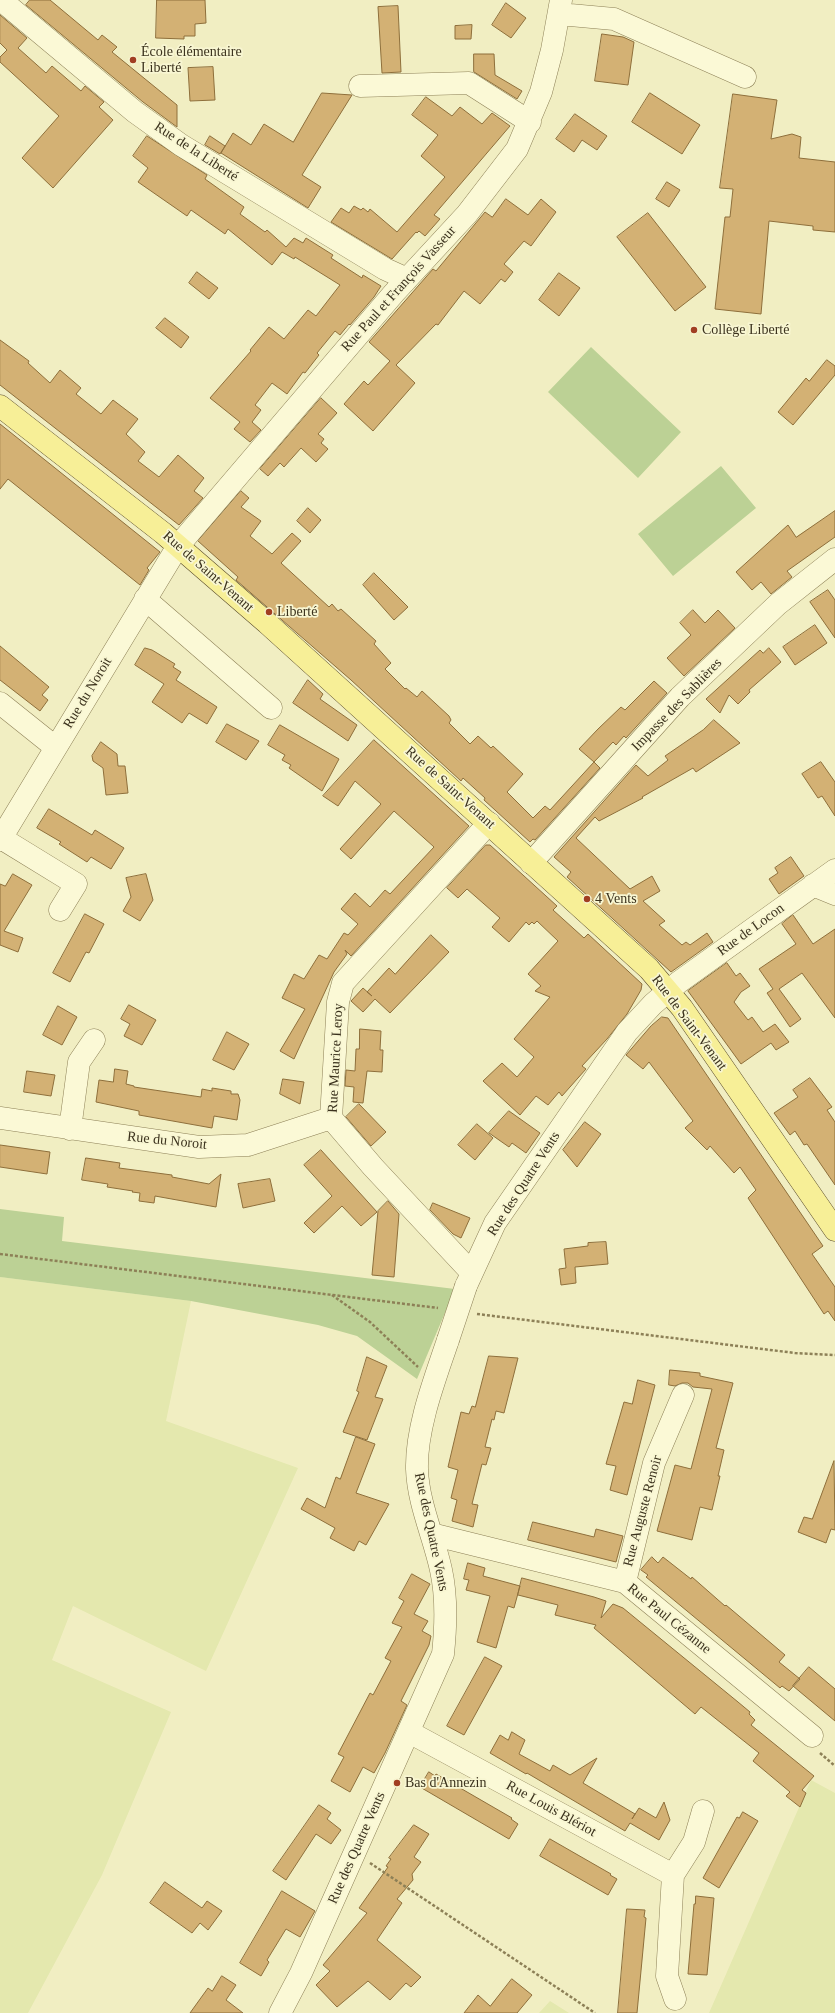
<!DOCTYPE html>
<html>
<head>
<meta charset="utf-8">
<style>
  body { margin:0 }
  canvas { display:block; background:#f1eec2 }
</style>
</head>
<body>
<canvas width="835" height="2013"></canvas>
<script>
const ctx = document.querySelector('canvas').getContext('2d');
ctx.lineJoin = 'round';
function fill(path, color) {
  ctx.fillStyle = color;
  ctx.fill(path, 'evenodd');
}
function stroke(path, color, width, dash) {
  ctx.strokeStyle = color;
  ctx.lineWidth = width;
  ctx.lineCap = dash ? 'butt' : 'round';
  ctx.setLineDash(dash || []);
  ctx.stroke(path);
}
function write(font, color, halo, rows, align = 'center') {
  ctx.font = font + ' Georgia,serif';
  ctx.lineWidth = 3.5;
  ctx.setLineDash([]);
  ctx.textBaseline = 'middle';
  ctx.strokeStyle = halo;
  ctx.fillStyle = color;
  for (const [text, x, y, turn = 0] of rows) {
    ctx.save();
    ctx.translate(x, y);
    ctx.rotate((+turn || 0) * Math.PI / 180);
    ctx.textAlign = isNaN(turn) ? turn : align;
    if (halo) ctx.strokeText(text, 0, 0);
    ctx.fillText(text, 0, 0);
    ctx.restore();
  }
}
const farmland = new Path2D(`
  M0,1277L191,1301L166,1421L298,1468L206,1671L73,1606L52,1660L171,1712L102,1875L28,2013H0Z
  M811,1780L835,1793V2013H709Z
  M550,2001L569,2013H539Z`);
const green = new Path2D(`
  M591,347L681,432L638,478L548,392Z
  M721,466L756,508L673,576L638,534Z
  M0,1209L64,1217L62,1241L455,1289L417,1379L357,1336L318,1325L191,1301L0,1277Z`);
const building = new Path2D(`
  M30,0H50L98,40L102,35L117,47L112,52L177,105V127L143,102L26,5Z
  M157,0H205L206,23L195,24V36H184V39L156,38Z
  M506,3L526,18L511,38L492,25Z
  M398,6L401,72L382,73L378,7Z
  M0,15L27,38L18,48L46,73L52,66L81,91L85,86L104,102L99,107L113,120L53,188L22,158L59,116L0,62V57L7,50L0,43Z
  M472,25L471,39H455V26Z
  M602,34L623,37L634,42L628,85L595,81Z
  M474,54H494L495,75L522,91L517,99L474,72Z
  M213,67L215,100L190,101L188,68Z
  M322,93L352,95L302,175L321,187L308,208L221,153L233,133L251,145L264,124L293,142Z
  M650,93L700,125L682,154L632,122Z
  M733,94L777,100L771,139L792,134L801,137L799,158L835,162V232L813,230V226L769,221L761,314L715,309L725,217H730L733,189L720,188Z
  M426,97L452,116L460,107L482,124L492,113L510,126L434,215L440,219L425,236L419,231L417,233L416,232L392,259L331,222L341,208L349,213L354,206L361,210L363,208L368,212L370,209L397,232L445,177L421,156L438,135L412,115Z
  M575,114L607,136L597,150L582,140L574,152L556,139Z
  M147,136L207,175L205,179L244,207L240,214L265,232L267,230L286,247L294,238L303,243L306,238L333,255L331,258L362,278L363,275L381,286L374,297L350,325L349,324L340,335L335,331L317,353L319,355L305,373L303,372L287,394L272,383L255,405L261,410L252,422L261,430L250,442L234,429L240,422L210,398L251,351L250,350L269,327L284,339L308,310L316,316L340,285L295,257L294,259L282,252L272,265L228,229L225,234L191,210L187,216L138,182L148,168L133,156Z
  M210,136L225,146L220,154L205,145Z
  M667,182L680,190L669,207L656,199Z
  M506,199L528,215L541,199L556,212L531,246L524,241L504,264L513,272L505,282L501,279L480,304L464,291L438,325L436,324L396,365L415,383L373,431L344,404L364,381L368,385L390,361L369,342L433,269L436,271L485,212L492,217Z
  M648,213L706,287L675,311L617,237Z
  M197,272L218,288L209,299L189,283Z
  M559,273L580,288L559,316L539,300Z
  M165,318L189,337L181,348L156,328Z
  M0,340L29,361L28,363L50,383L60,370L81,388L76,394L101,414L113,400L138,419L126,434L145,452L138,461L159,477L178,455L204,478L194,491L203,498L179,525L0,385Z
  M827,360L835,366V375L793,425L778,412L806,378L809,381Z
  M321,398L337,413L318,434L324,439L321,443L328,449L316,462L301,448L284,467L280,463L268,476L260,469Z
  M0,424L160,552L147,568L149,570L140,585L8,479L0,489Z
  M241,491L249,498L241,507L261,521L250,536L272,554L292,533L301,541L281,563L329,607L332,604L338,611L341,609L376,641L374,644L391,663L385,669L405,689L406,688L417,697L422,691L449,716L451,720L449,723L470,744L478,736L491,748L493,746L523,774L507,792L533,818L545,806L550,810L594,762L579,749L598,729L621,707L625,710L654,681L667,693L626,738L624,736L616,745L613,742L594,762L600,768L535,840L533,839L530,842L484,800L485,798L463,778L461,781L351,680L236,580L238,577L198,541Z
  M308,508L321,520L310,533L297,521Z
  M835,511V537L787,571L792,577L771,594L761,582L752,590L736,572L788,525L796,537Z
  M374,573L408,607L394,620L363,585Z
  M828,590L835,600V638L810,602Z
  M693,610L705,623L718,610L735,628L684,676L667,658L691,635L680,623Z
  M815,625L827,643L795,665L783,647Z
  M0,646L49,687L42,695L48,700L40,711L0,680Z
  M145,648L152,650L175,664L173,667L181,672L176,680L217,707L207,724L189,713L182,723L152,702L164,684L135,665Z
  M769,648L781,662L749,690L750,692L738,704L729,695L720,713L706,699L760,650L763,653Z
  M308,680L323,694L320,699L357,725L348,741L293,703Z
  M714,720L740,743L696,772L693,768L642,797L643,798L599,821L595,817L576,838L630,889L652,876L660,891L643,901L665,921L659,925L682,945L686,942L690,945L707,933L713,942L671,972L567,877L571,872L554,857L636,765L648,776L668,760L665,756L703,730Z
  M227,724L259,741L246,760L216,742Z
  M280,725L339,759L322,791L289,768L291,765L282,760L285,755L268,745Z
  M374,740L469,826L351,956L345,950L347,954L334,972L294,1059L280,1051L305,1009L282,998L294,974L304,979L319,955L327,959L344,933L348,935L358,924L341,909L355,893L370,907L385,890L390,894L434,847L394,811L351,859L340,849L381,804L355,781L338,806L323,796Z
  M101,742L117,754L118,766H125L128,793L106,795L103,768L93,761L92,756Z
  M821,762L835,782V816L822,796L818,798L802,774Z
  M49,809L92,835L95,830L124,848L111,869L91,857L87,862L59,844L61,842L37,828Z
  M486,845H490L557,906L553,910L584,938L588,934L642,984L641,990L627,1014L607,1039L582,1066L586,1069L562,1096L559,1092L548,1105L536,1096L520,1115L483,1081L502,1063L517,1077L534,1057L514,1039L550,997L535,991L541,986L528,974L558,941L537,921L534,924L532,922L529,925L526,922L509,942L492,927L500,918L467,889L458,898L447,888Z
  M791,857L804,876L779,894L769,879L778,873L775,868Z
  M13,874L32,885L4,931L23,938L18,952L0,945V884L5,886Z
  M146,874L153,900L140,921L123,911L131,897L126,878Z
  M85,914L104,924L89,953L86,952L70,982L53,973Z
  M793,915L813,944L835,929V1018L802,973L779,989L801,1019L790,1027L767,993L773,989L759,969L796,944L782,924Z
  M431,935L449,952L390,1013L375,999L363,1012L351,1001L363,988L372,996L367,992L389,968L395,974Z
  M727,963L736,976L740,973L750,986L741,992L734,1002L748,1020L752,1017L763,1032L775,1024L789,1042L776,1050L771,1043L741,1064L688,991Z
  M129,1005L156,1020L142,1045L124,1036L130,1024L121,1019Z
  M58,1006L77,1017L62,1045L43,1035Z
  M662,1017L668,1018L823,1246L812,1254L835,1287V1321L828,1311L824,1314L748,1198L756,1190L740,1167L734,1173L710,1146L707,1150L685,1128L693,1121L649,1062L643,1069L626,1055L651,1026Z
  M360,1029L381,1031L380,1050H383L382,1072L367,1071L363,1103L353,1102L354,1087L345,1086L346,1070L355,1071L356,1049H359Z
  M227,1032L249,1044L234,1070L213,1060Z
  M115,1069L128,1071L126,1084L134,1086V1087L201,1097L202,1089L212,1091V1088L231,1091V1094H238L240,1100L237,1120L214,1116L212,1128L139,1115V1111L96,1102L99,1080L113,1082Z
  M27,1071L55,1075L51,1096L24,1092Z
  M810,1078L832,1107L827,1110L835,1122V1185L807,1144L804,1145L795,1131L790,1135L774,1113L798,1097L793,1090Z
  M283,1079L304,1082L300,1104L280,1094Z
  M359,1104L386,1132L371,1146L346,1117Z
  M509,1111L540,1133L526,1153L512,1143L509,1147L489,1133Z
  M585,1122L601,1134L577,1167L563,1150Z
  M477,1124L493,1138L475,1160L458,1145Z
  M0,1145L50,1152L47,1174L0,1167Z
  M321,1150L377,1212L361,1226L342,1206L314,1233L304,1223L332,1196L304,1165Z
  M86,1158L120,1163L119,1168L172,1175V1177L209,1184L221,1174L216,1207L155,1196L154,1203L139,1201L140,1193L132,1192L133,1191L107,1187L108,1184L82,1180Z
  M270,1179L275,1201L243,1208L238,1184Z
  M388,1201L399,1214L394,1277L372,1275L378,1211Z
  M433,1203L470,1218L461,1238L453,1234L430,1210Z
  M606,1242L608,1264L575,1267L576,1283L561,1285L559,1269L566,1268L564,1249L588,1246V1243Z
  M489,1356L518,1358L504,1413L496,1411L494,1420L492,1419L485,1447L491,1448L486,1465L482,1464L472,1504L478,1505L473,1527L452,1521L457,1500L451,1498L458,1470L448,1467L461,1412L469,1414L472,1406L475,1407Z
  M367,1357L387,1366L375,1397L383,1399L367,1440L343,1432L359,1392L357,1391Z
  M670,1370L700,1373V1376L733,1383L716,1448L724,1450L718,1476H720L712,1510L700,1507L692,1540L657,1531L675,1465L691,1469L712,1389L693,1387L688,1383H682L675,1386L669,1385Z
  M638,1380L655,1385L627,1495L610,1490L616,1466L606,1464L624,1402L632,1404Z
  M356,1437L375,1444L356,1493L389,1504L366,1545L359,1541L354,1551L330,1538L335,1528L301,1509L307,1498L325,1508L336,1477L340,1479Z
  M834,1461L835,1530L831,1529L826,1543L798,1532L804,1517L812,1519Z
  M533,1522L594,1537L596,1529L623,1536L616,1562L528,1540Z
  M652,1557L658,1563L663,1557L691,1579L692,1577L725,1606L726,1605L785,1655L779,1662L800,1679L789,1691L782,1686L780,1688L646,1577L648,1575L641,1570Z
  M468,1563L485,1568L483,1576L520,1586L514,1608L508,1606L496,1648L477,1642L490,1596L466,1590L469,1580L464,1579Z
  M412,1574L430,1584L414,1614L428,1621L422,1631L431,1636L429,1645L401,1701L407,1705L385,1753L374,1773L363,1767L350,1792L331,1781L344,1757L338,1754L370,1693L373,1695L391,1661L385,1658L402,1627L392,1623L404,1601L399,1598Z
  M522,1578L594,1597L606,1601L601,1618L613,1604L623,1608L738,1702L750,1712L749,1714L755,1720L751,1725L814,1776L802,1790L806,1793L800,1807L786,1796L790,1792L753,1761L759,1753L701,1707L695,1714L594,1628L596,1625L555,1615L558,1605L518,1595Z
  M485,1657L502,1666L464,1735L447,1726Z
  M809,1667L835,1689V1721L793,1686Z
  M512,1732L525,1740L519,1754L550,1771L553,1765L570,1775L597,1758L583,1783L635,1814L632,1819L639,1808L656,1818L664,1802L670,1820L659,1840L630,1823L625,1831L527,1773L526,1774L490,1753L500,1735L508,1740Z
  M429,1772L435,1776L436,1774L512,1818L511,1819L518,1824L509,1839L420,1787Z
  M319,1805L331,1813L327,1819L341,1830L331,1844L316,1834L286,1880L273,1871Z
  M743,1812L758,1821L719,1888L703,1878L737,1817L739,1818Z
  M414,1825L429,1834L414,1857L421,1862L412,1874L413,1880L397,1899L402,1903L377,1940L421,1977L411,1987L406,1983L390,2000L368,1981L337,2007L316,1985L330,1971L323,1965L367,1913L359,1908L388,1867L386,1866L391,1859L389,1858Z
  M550,1839L611,1874L610,1875L617,1879L608,1895L540,1856Z
  M165,1882L202,1908L207,1901L222,1911L208,1930L200,1923L192,1933L150,1903Z
  M282,1891L315,1911L300,1937L286,1929L267,1960L269,1962L261,1976L240,1963Z
  M696,1896L714,1898L707,1975L688,1974L694,1904H695Z
  M627,1909L645,1910L644,1917L646,1918L637,2013H618Z
  M222,1976L236,1985L226,2000L243,2013H190L208,1988L212,1991Z
  M512,1979L532,1995L517,2013H464L478,1995L490,2006Z`);
const path = new Path2D(`
  M0,1254L438,1308
  M332,1295L370,1322L418,1367
  M477,1314L795,1353L835,1355
  M820,1753L835,1766
  M370,1863L595,2013`);
const minor = new Path2D(`
  M1,0L135,112L181,145L385,269L407,279
  M559,14L614,19L745,77
  M360,86L469,83L530,122
  M145,599L271,708
  M0,703L55,747
  M1,838L76,884L60,910
  M0,840L178,546L394,293L467,214L517,149L541,92L552,50L561,0
  M531,863L680,697L778,604L835,559
  M813,885L835,894
  M0,1118L199,1147L248,1145L331,1118
  M70,1129L79,1062L94,1040
  M471,1272L373,1167L331,1118L338,1002L343,983L489,823
  M466,1286L495,1223L627,1032L653,1004L679,982L835,870
  M431,1534L625,1582L812,1736
  M625,1582L654,1463L683,1395
  M409,1732L673,1875
  M675,1999L667,1976L673,1875L694,1842L703,1811
  M280,2013L301,1973L443,1654C446,1626 447,1597 441,1570C434,1537 418,1503 417,1469C416,1427 435,1379 448,1340`);
const major = new Path2D(`
  M0,406L163,533L267,623L649,969L682,1008L835,1230`);
const minorBridge = new Path2D(`
  M448,1340L466,1286`);
const markers = [
  [133,60,4,"#a13e22"],
  [694,330,4,"#a13e22"],
  [269,612,4,"#a13e22"],
  [587,899,4,"#a13e22"],
  [397,1783,4,"#a13e22"]
];
const poiNames = [
  ["École élémentaire",141,52],
  ["Liberté",141,68],
  ["Collège Liberté",702,330],
  ["Liberté",277,612],
  ["4 Vents",595,899],
  ["Bas d'Annezin",405,1783]
];
const streetNames = [
  ["Rue de la Liberté",196,152,33],
  ["Rue Paul et François Vasseur",399,289,-48],
  ["Rue de Saint-Venant",208,572,41],
  ["Rue du Noroit",88,693,-59],
  ["Impasse des Sablières",677,705,-46],
  ["Rue de Saint-Venant",450,788,42],
  ["Rue de Locon",751,930,-36],
  ["Rue de Saint-Venant",689,1023,53],
  ["Rue Maurice Leroy",336,1058,-87],
  ["Rue du Noroit",167,1141,6],
  ["Rue des Quatre Vents",524,1184,-57],
  ["Rue Auguste Renoir",643,1511,-75],
  ["Rue des Quatre Vents",431,1532,78],
  ["Rue Paul Cézanne",669,1619,39],
  ["Rue Louis Blériot",551,1809,29],
  ["Rue des Quatre Vents",357,1848,-66]
];
fill(farmland, '#e4e8ae');
fill(green, '#bcd195');
fill(building, '#d3b174');
stroke(building, '#8e6f3b', 1);
stroke(minor, '#8d8057', 23);
stroke(major, '#5a4c2c', 23);
stroke(path, '#8d8057', 2.5, [3, 2]);
stroke(minor, '#fbf9d6', 22);
stroke(major, '#f7ef97', 22);
stroke(minorBridge, '#8d8057', 23, []);
stroke(minorBridge, '#fbf9d6', 22);
for (const [x, y, r, color] of markers) {
  const dot = new Path2D();
  dot.arc(x, y, r, 0, 2 * Math.PI);
  ctx.fillStyle = color;
  ctx.fill(dot);
  stroke(dot, '#f8f6d2', 1.5);
}
write('14px', '#3b321d', '#f8f6d2', poiNames, 'left');
write('14px', '#3b321d', '#f8f6d2', streetNames);
</script>
</body>
</html>
